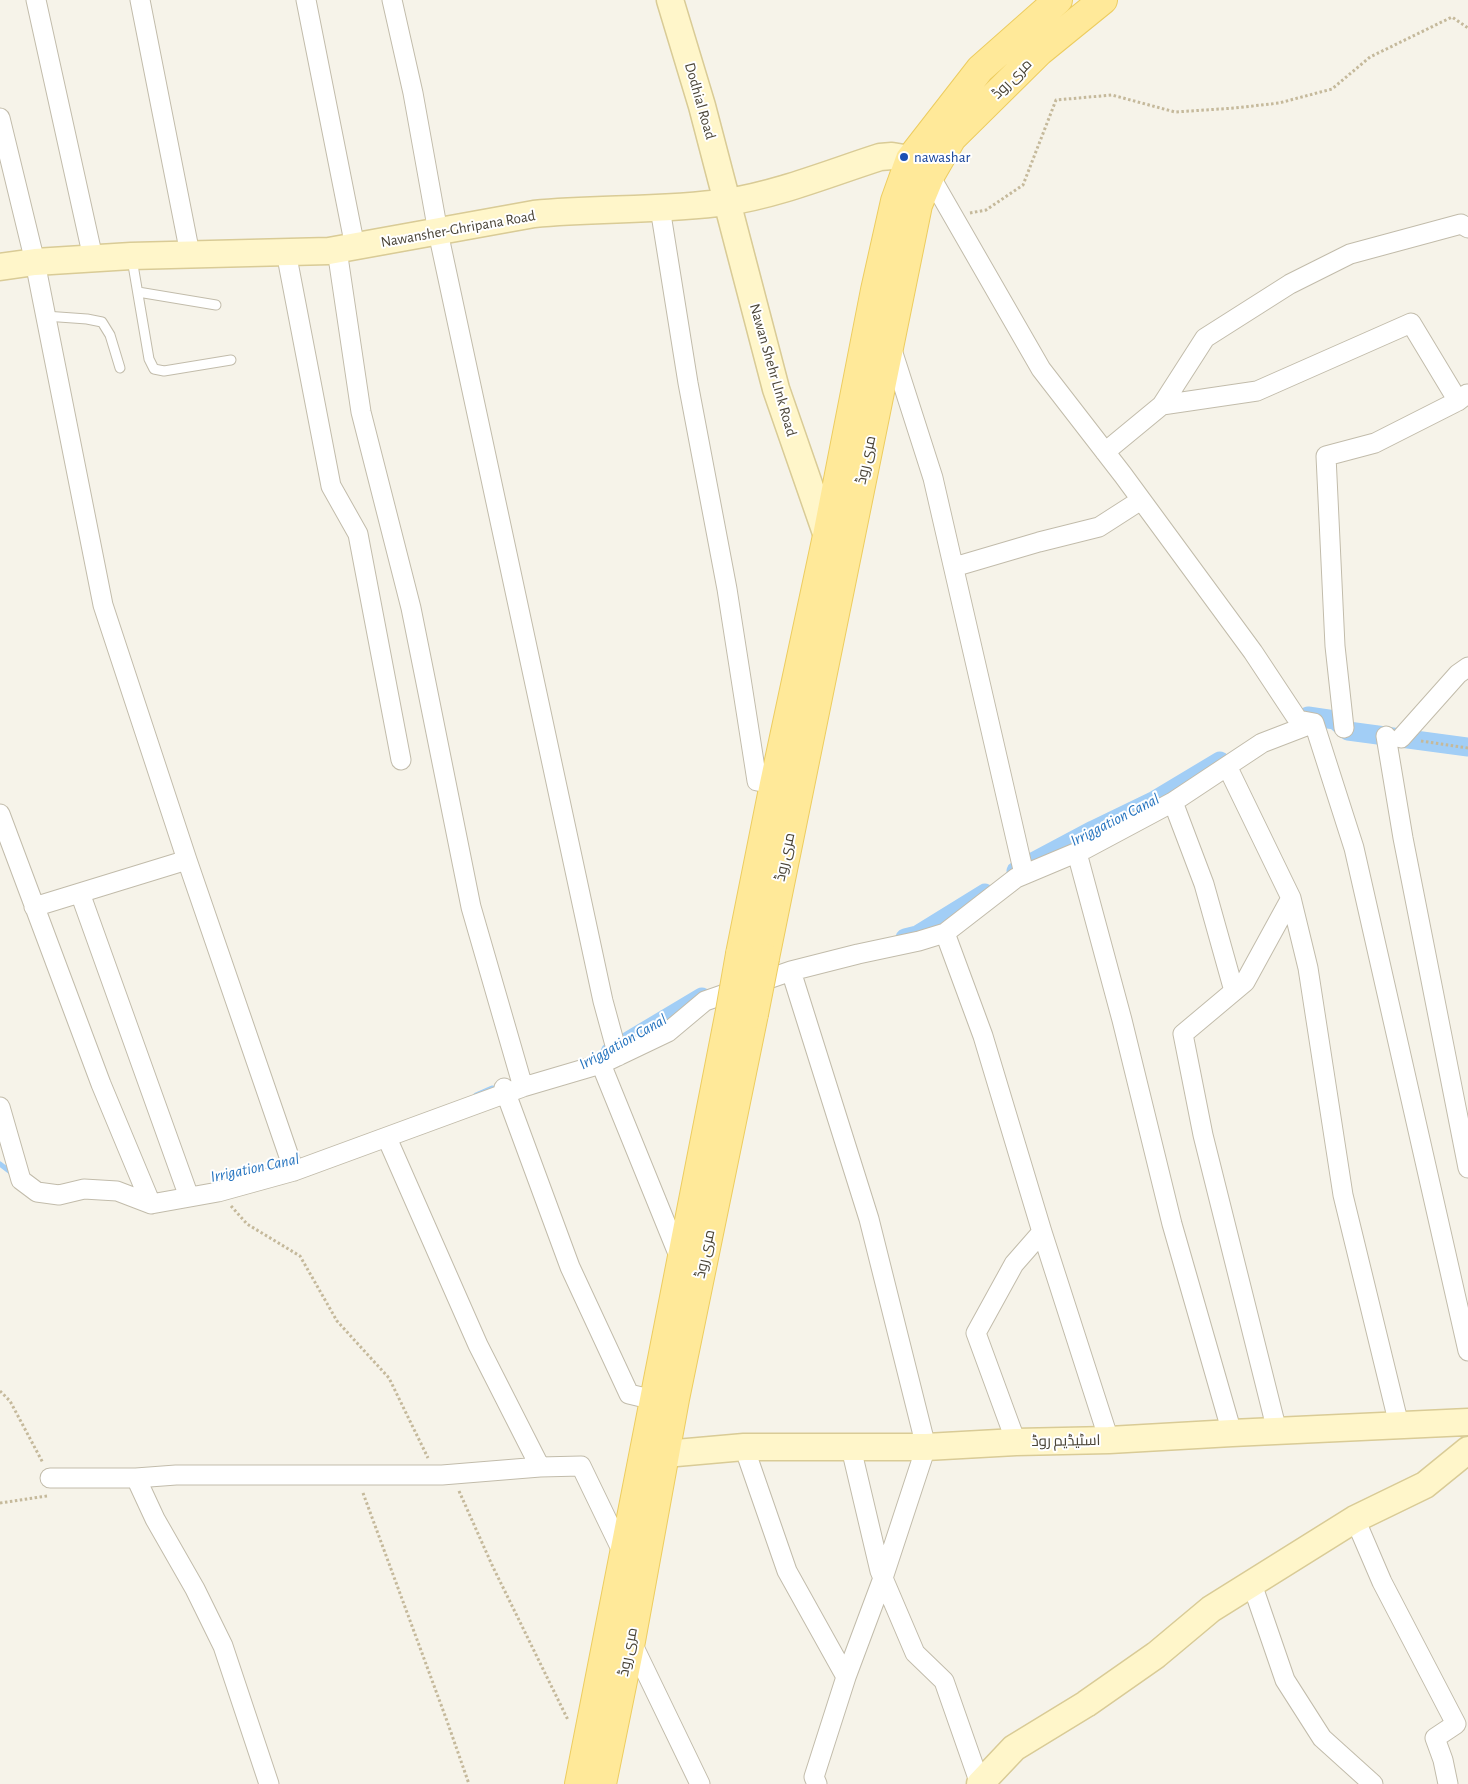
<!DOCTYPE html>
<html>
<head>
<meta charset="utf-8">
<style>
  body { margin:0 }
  canvas { display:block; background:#f6f3e9 }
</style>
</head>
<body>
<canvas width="1468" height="1784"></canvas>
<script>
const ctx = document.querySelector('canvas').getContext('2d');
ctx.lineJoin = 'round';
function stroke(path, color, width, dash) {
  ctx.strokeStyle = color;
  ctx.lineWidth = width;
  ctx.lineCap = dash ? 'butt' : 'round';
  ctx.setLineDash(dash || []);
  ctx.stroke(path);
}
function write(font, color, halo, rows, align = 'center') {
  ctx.font = font + ' "Alegreya Sans",Cairo,sans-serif';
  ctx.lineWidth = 4;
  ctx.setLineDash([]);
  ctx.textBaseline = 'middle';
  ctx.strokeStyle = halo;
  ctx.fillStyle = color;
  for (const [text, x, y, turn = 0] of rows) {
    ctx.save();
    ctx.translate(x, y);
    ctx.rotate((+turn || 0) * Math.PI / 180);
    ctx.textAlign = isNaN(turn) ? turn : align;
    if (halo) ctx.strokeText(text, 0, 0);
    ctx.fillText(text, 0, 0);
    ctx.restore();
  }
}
const stream = new Path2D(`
  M476,1095L492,1088L498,1089
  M0,1164L13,1174`);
const canal = new Path2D(`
  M1298,721L1308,716L1335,720L1348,731L1468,747
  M1016,871L1093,830L1155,800L1220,761
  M905,938L917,935L985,893
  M610,1052L702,997`);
const path = new Path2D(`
  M970,213L986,210L1023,185L1056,100L1112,95L1175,112L1235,108L1279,103L1332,89L1370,57L1452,17L1468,28
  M1421,741L1468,748
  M231,1206L247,1224L300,1256L337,1321L389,1378L428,1458
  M0,1391L10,1401L43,1463
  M459,1491L492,1565L568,1720
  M363,1493L447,1721L469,1784
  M0,1503L47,1496`);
const lane = new Path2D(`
  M132,259L149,359L154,369L164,371L231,360
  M138,292L216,305
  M45,316L87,319L102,322L110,335L120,368`);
const street = new Path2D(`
  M36,0L93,258
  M140,0L190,254
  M306,0L355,247
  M392,0L413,93L438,232L603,1001L618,1056
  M0,118L35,262L103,605L187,860L294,1171
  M930,176L1041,369L1123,475L1253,652L1298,720L1314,723L1354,848L1468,1351
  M660,208L688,383L727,589L757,781L774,784
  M337,250L361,412L411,608L471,907L523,1087
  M286,252L331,486L358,534L401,760
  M891,347L933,478L1024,874
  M1162,405L1205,338L1290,284L1350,254L1461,224L1468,228
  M1105,452L1162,405L1257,391L1411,323L1458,401
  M954,567L1039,542L1099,527L1141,500
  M1344,728L1335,646L1326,456L1375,443L1458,401L1467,394
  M1386,736L1403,838L1468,1168
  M1401,738L1458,674L1468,667
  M1227,766L1291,898L1308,968L1343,1195L1399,1425
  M1173,802L1204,884L1234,991
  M0,814L101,1084L151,1204
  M1077,853L1122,1020L1172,1224L1232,1433
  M80,893L189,1197
  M34,907L187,860
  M945,933L983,1036L1042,1232L1109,1440
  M791,971L869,1219L926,1447L883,1578L846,1677L814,1777L817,1784
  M601,1064L681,1261
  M504,1088L570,1267L629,1394L654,1400
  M0,1107L21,1180L37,1192L59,1195L84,1189L117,1191L151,1204L218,1192L294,1171L523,1087L601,1064L668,1032L705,1001L791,971L858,954L919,941L945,933L1016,878L1085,849L1173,802L1262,743L1314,723
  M387,1138L478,1345L540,1467
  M1277,1431L1203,1135L1183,1034L1245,982L1291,898
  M1016,1442L976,1333L1014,1264L1042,1232
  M744,1447L787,1571L846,1677
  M851,1448L880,1571L915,1653L944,1681L980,1784
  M50,1478H136L176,1475H442L540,1467L581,1466L623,1553
  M136,1478L155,1519L195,1589L223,1646L269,1784
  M1355,1519L1382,1582L1456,1724L1435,1738L1443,1760L1448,1784
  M1252,1584L1285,1680L1322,1738L1373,1784
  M631,1641L700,1784`);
const secondary = new Path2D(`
  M670,0L702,106L776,389L827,536
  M0,267L35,262L131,256L329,251L534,214C598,208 663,211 727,202C779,194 830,173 880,157L892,156L910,159
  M665,1454L744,1447H926L1016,1442L1109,1440L1232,1433L1468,1422
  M980,1784L1014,1748L1086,1704L1156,1655L1211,1609L1355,1519L1425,1485L1468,1450`);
const primary = new Path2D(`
  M740,954L774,784L827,536L875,290L895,201L910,159L980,69L1058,0
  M765,958L918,205L930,176L952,138L1039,52L1103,0
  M579,1784L730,1011
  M602,1784L631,1641L675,1399L754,1014`);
const primaryBridge = new Path2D(`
  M730,1011L740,954
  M754,1014L765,958`);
const markers = [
  [904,157,5,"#1a4fb4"]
];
const streetNames = [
  ["مری روڈ",1012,79,-45],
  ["Dodhial Road",700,101,74],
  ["Nawansher-Ghripana Road",458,229,-10],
  ["Nawan Shehr LInk Road",773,370,74],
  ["مری روڈ",866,460,-78],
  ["مری روڈ",785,857,-78],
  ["مری روڈ",705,1254,-78],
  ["اسٹیڈیم روڈ",1066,1441,-1],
  ["مری روڈ",628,1652,-79]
];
const transitNames = [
  ["nawashar",914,157]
];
const waterNames = [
  ["Irriggation Canal",1115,820,-27],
  ["Irriggation Canal",623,1042,-29],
  ["Irrigation Canal",255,1168,-12]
];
stroke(stream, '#a2cef6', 5);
stroke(canal, '#a2cef6', 19);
stroke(lane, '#c2bcab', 11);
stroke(street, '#c2bcab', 21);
stroke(secondary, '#d9cb96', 29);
stroke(primary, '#edcd60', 30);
stroke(path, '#c5b99b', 3, [2.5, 2.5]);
stroke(lane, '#fff', 9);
stroke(street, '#fff', 19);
stroke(secondary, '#fff6ca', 26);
stroke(primary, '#ffe999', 28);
stroke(primaryBridge, '#edcd60', 30, []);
stroke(primaryBridge, '#ffe999', 28);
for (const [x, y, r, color] of markers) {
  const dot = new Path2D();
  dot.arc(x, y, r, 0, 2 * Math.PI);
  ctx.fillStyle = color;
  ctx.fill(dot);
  stroke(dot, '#fff', 2);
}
write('15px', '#4a4437', '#fff', streetNames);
write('15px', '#164399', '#fff', transitNames, 'left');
write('italic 16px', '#2674bf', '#fff', waterNames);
</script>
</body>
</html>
